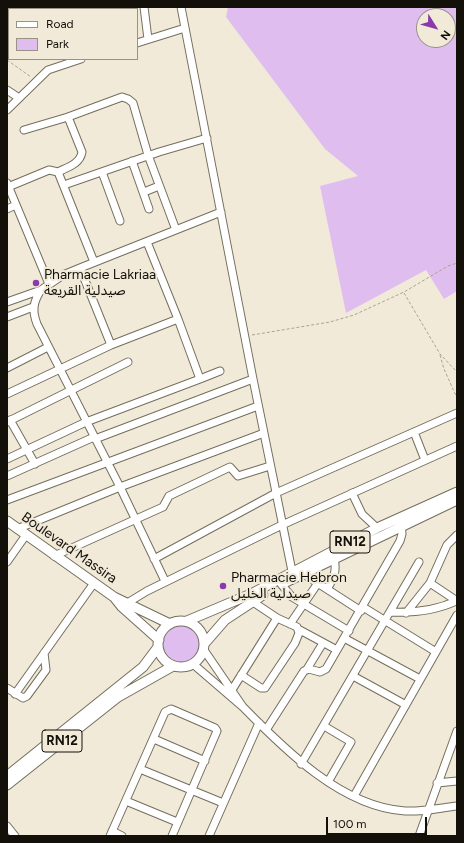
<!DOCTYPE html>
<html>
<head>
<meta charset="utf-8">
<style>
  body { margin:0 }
  #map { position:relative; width:464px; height:843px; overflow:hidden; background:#f1ead8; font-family:Figtree,sans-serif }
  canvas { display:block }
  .frame { position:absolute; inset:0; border:8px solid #13100a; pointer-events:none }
  .legend { position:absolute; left:8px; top:8px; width:130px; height:52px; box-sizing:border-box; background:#f1ead8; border:1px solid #989386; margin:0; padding:5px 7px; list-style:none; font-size:12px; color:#13100a }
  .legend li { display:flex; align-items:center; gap:8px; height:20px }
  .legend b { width:20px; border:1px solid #989386 }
  .north { position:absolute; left:416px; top:8px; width:40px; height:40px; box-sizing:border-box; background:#f1ead8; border:1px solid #989386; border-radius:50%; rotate:127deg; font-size:11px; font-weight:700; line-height:16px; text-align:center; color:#13100a }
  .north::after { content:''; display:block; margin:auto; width:14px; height:18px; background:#8a3aaa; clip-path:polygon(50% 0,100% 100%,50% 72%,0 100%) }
  .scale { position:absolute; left:326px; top:817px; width:101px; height:18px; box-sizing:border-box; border:2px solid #13100a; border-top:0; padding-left:5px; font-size:12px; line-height:14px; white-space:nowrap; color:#13100a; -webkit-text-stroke:3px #f1ead8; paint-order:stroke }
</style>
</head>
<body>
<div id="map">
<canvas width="464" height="843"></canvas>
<div class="frame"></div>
<ul class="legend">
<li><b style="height:5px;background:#fff"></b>Road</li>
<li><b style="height:11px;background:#dfbeef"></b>Park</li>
</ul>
<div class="north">N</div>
<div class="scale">100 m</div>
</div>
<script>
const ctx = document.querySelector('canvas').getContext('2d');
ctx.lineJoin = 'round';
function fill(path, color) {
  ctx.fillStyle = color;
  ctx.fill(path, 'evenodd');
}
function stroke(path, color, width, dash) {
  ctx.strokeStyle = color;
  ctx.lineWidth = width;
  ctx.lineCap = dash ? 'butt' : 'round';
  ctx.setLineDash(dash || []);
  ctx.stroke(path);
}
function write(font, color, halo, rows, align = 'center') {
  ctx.font = font + ' Figtree,"Noto Sans Arabic",sans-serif';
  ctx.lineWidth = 4;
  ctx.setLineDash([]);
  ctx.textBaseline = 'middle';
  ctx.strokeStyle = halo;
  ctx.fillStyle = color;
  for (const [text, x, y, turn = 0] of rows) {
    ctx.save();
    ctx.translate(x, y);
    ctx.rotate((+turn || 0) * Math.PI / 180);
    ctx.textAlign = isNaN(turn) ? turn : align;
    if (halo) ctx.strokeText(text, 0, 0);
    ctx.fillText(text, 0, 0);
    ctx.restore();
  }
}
const green = new Path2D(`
  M228,7H457V291L444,299L426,270L346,313L320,186L358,176L325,149L226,17ZM424,16H448V40H424Z
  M163 644a19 19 0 1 1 38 0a19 19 0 1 1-38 0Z`);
const path = new Path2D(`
  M7,29L9,27
  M7,60L31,77
  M404,293L440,354L457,372
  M252,335L330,322L354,315L404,292L448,266L457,263
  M440,355L444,369L457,398`);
const minor = new Path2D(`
  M110,7V9
  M144,7L148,39
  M181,7L253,379L293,576
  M88,9L92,7
  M137,43L185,28
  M7,90L19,98
  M7,110L48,70L81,59
  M24,130L68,117L122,97L128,99L133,103L148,155L176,230
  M132,161L149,209
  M58,172C68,167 80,164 82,152L68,117
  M102,172L120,221
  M7,183L49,284
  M64,185L159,152L207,138
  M8,187L49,170L58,172L94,262
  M144,192L159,186
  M7,209L16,205
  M147,242L178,319
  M80,268L111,345
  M41,290C33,302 32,311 37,324L120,487L264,433
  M7,302L41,290L63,275L80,268L221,212
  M7,317L33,307
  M7,368L48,347
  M200,379L220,371
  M7,394L111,345L178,319L200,379L86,422L7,459
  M10,420L35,464
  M7,422L128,362
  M414,432L425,460
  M95,439L253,379
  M7,476L94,437
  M352,493L362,514L377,528
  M7,500L258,406
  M17,529L120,487L165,581
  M54,556L163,507L169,496L230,467L238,476L270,466
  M154,559L276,493L457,413
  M7,562L26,535
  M302,573L361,611
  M430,583L457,601
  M281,584L292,597L349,631
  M327,589C334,578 337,571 334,558
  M124,605L147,591L282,525L457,446
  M363,607L436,652
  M390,612C414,613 435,611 456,601
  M406,613L430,583L447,545L457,535
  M290,624L318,583
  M298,629L337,650
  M344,638L420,679
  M193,664L243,707L204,650
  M307,669L323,643
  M241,675L261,688H265L295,643L299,633L297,627L277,618L250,600
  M353,676L406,705
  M7,688L23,698L27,696L46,670L44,653
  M230,693L277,618
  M15,694L94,583
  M243,707C285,750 342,807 405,811C422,812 440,808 457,806
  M324,726L351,742L328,782
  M266,730L304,671L309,669L320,672L326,669L400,541L402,534L401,522
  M154,739L205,761
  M301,764L419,562
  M140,769L223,803
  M437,783L457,781
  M354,796L457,615
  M126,801L177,822
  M7,826L15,836
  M112,831L122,836
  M110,836L165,712L171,709L215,728L217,731L172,836
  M209,836L259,723
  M419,836L457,731`);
const major = new Path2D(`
  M7,521L114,597
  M284,583L457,500
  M158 644a23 23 0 1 1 46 0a23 23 0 1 1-46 0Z
  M187,621L251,594L377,528L457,492
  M159,640L122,607L114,597L170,624
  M205,643L225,620L263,595
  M7,776L143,667L158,647
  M7,785L118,697L173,666`);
const markers = [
  [36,283,4,"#8a3aaa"],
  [223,586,4,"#8a3aaa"]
];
const shields = [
  [350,542,40],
  [62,741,40]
];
const shieldNames = [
  ["RN12",350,542],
  ["RN12",62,741]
];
const poiNames = [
  ["Pharmacie Lakriaa",44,275],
  ["صيدلية القريعة",44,291],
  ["Pharmacie Hebron",231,578],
  ["صيدلية الخليل",231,594]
];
const streetNames = [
  ["Boulevard Massira",69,548,35]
];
fill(green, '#dfbeef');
stroke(minor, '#746e5e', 9);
stroke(major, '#746e5e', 11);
stroke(path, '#a8a294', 1, [3, 2]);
stroke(minor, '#fff', 7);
stroke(major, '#fff', 9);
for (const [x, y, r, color] of markers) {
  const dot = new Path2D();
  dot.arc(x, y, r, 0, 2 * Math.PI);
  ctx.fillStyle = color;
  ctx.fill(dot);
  stroke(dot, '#f1ead8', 1.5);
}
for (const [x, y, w] of shields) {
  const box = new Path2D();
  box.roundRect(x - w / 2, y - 11, w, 22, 3);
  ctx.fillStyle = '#f1ead8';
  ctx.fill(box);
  stroke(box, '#13100a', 1);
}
write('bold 13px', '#13100a', null, shieldNames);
write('14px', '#13100a', '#f1ead8', poiNames, 'left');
write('14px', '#13100a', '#f1ead8', streetNames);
</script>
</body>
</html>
